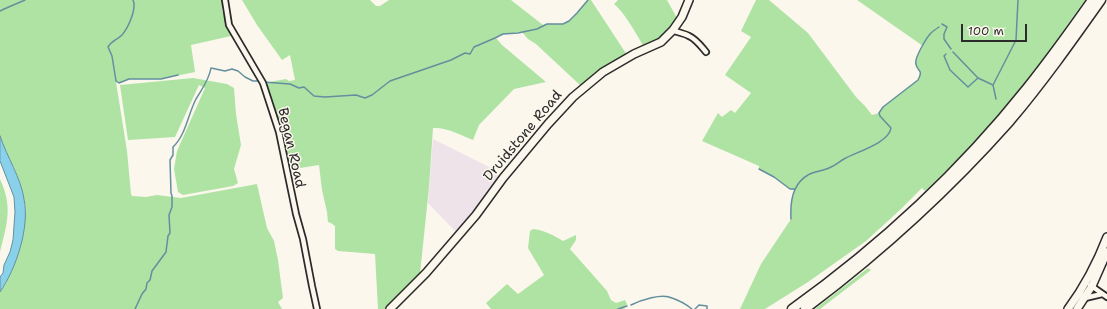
<!DOCTYPE html>
<html>
<head>
<meta charset="utf-8">
<style>
  body { margin:0 }
  #map { position:relative; width:1107px; height:309px; overflow:hidden; background:#fbf7ec; font-family:"Shantell Sans",sans-serif }
  canvas { display:block }
  .scale { position:absolute; left:961px; top:24px; width:66px; height:18px; box-sizing:border-box; border:2px solid #2b2b2b; border-top:0; padding-left:5px; font-size:12px; line-height:14px; white-space:nowrap; color:#2b2b2b; -webkit-text-stroke:3px #fbf7ec; paint-order:stroke }
</style>
</head>
<body>
<div id="map">
<canvas width="1107" height="309"></canvas>
<div class="scale">100 m</div>
</div>
<script>
const ctx = document.querySelector('canvas').getContext('2d');
ctx.lineJoin = 'round';
function fill(path, color) {
  ctx.fillStyle = color;
  ctx.fill(path, 'evenodd');
}
function stroke(path, color, width, dash) {
  ctx.strokeStyle = color;
  ctx.lineWidth = width;
  ctx.lineCap = dash ? 'butt' : 'round';
  ctx.setLineDash(dash || []);
  ctx.stroke(path);
}
function write(font, color, halo, rows, align = 'center') {
  ctx.font = font + ' "Shantell Sans",sans-serif';
  ctx.lineWidth = 3;
  ctx.setLineDash([]);
  ctx.textBaseline = 'middle';
  ctx.strokeStyle = halo;
  ctx.fillStyle = color;
  for (const [text, x, y, turn = 0] of rows) {
    ctx.save();
    ctx.translate(x, y);
    ctx.rotate((+turn || 0) * Math.PI / 180);
    ctx.textAlign = isNaN(turn) ? turn : align;
    if (halo) ctx.strokeText(text, 0, 0);
    ctx.fillText(text, 0, 0);
    ctx.restore();
  }
}
const built = new Path2D(`
  M433,139L489,167L493,173L500,177L457,233L428,203Z`);
const green = new Path2D(`
  M0,0H222V10L231,36L191,45L195,72L161,79H129L119,83L116,82L127,151L131,194L132,196L146,197L157,195L181,198L257,184L267,228L274,241L278,260L283,298L278,302L282,309H0V292L6,283L17,256L21,241L26,210L24,198L15,170L3,146L0,136Z
  M242,0H370L376,6H380L389,0H511L543,25C549,22 555,25 562,24C574,22 579,7 588,0H591L627,55L599,72L581,86L536,44L528,39L522,32L503,34L496,38L502,45L546,82L514,89L479,125L473,140C461,135 446,127 433,128L429,187L420,274L386,309H378L375,254L338,251L335,249V226L331,223L328,222L327,212L322,190L319,165L288,170L266,85L269,82L286,79L289,81L295,80L290,55L282,60L257,25Z
  M618,0H667L678,20L660,40L644,47C637,35 625,13 614,4Z
  M756,0H769L808,33L856,97L865,106L872,115L879,113L883,107L918,80C924,69 915,70 915,62C916,56 920,50 923,46L857,0H1085C1069,22 1054,45 1037,67C1003,111 966,153 925,191L922,188L901,209L866,241L808,282L765,309H740L761,264L791,219V205L795,190L790,189L774,177L759,169V166L702,141L718,113L722,117L731,110L735,113L751,93L725,75L751,37L741,31Z
  M193,78L227,84L234,88L236,114L241,145L234,169L238,183L233,186L183,195L178,192L174,169L177,151L205,88L199,85L175,137L128,140L120,85Z
  M0,179C13,207 7,224 0,252Z
  M533,229C544,230 553,235 563,241L576,235V240L570,249L607,291L611,300L616,303L625,300L627,304L624,309H491L486,303L507,284L518,294L544,275L528,248L530,231Z
  M868,268L871,270L820,309H815Z`);
const water = new Path2D(`
  M0,136C7,157 21,178 24,199C30,227 16,269 0,292V277L3,273L4,265L10,252L13,240L15,212L14,197L0,161Z`);
const stream = new Path2D(`
  M133,0C137,9 128,28 122,35C117,40 112,40 108,47L112,56L116,81L119,83L129,79H161L178,75
  M0,11L4,9L25,0
  M942,24L947,27L944,34V39L951,49
  M953,52L978,78L993,85
  M946,54L944,56L950,70L968,87L978,78
  M263,82L290,84L299,88L304,87L314,96L325,97L356,95L365,98L372,95L390,81L451,60L465,53L470,54L474,47L495,38L503,34L518,33L537,29L547,24H563L569,21L577,13L588,0
  M996,99L993,85L1016,40L1018,0
  M759,169L774,177L790,189H795
  M791,219C790,203 792,184 808,175C814,171 824,171 831,167C836,165 840,161 844,159C856,152 889,143 891,128L880,116L879,113L883,107L918,80C924,69 917,72 916,64C914,58 927,37 931,33C933,31 936,29 939,27
  M631,305C641,300 662,293 672,298C678,300 687,305 692,309
  M135,309L142,294L146,289L147,283L150,280L152,271L166,252L168,236L170,233L169,215L172,207V196L171,193L170,160L173,155V147C186,135 188,114 196,99C202,89 209,80 211,68L225,71L232,69L238,71L245,77L253,81H260
  M618,309L627,306
  M695,309L699,305L707,306V309`);
const street = new Path2D(`
  M225,0L229,25L263,83L279,132L296,214L303,239L312,286L317,309
  M673,30C678,33 684,33 689,36C696,39 701,46 706,52
  M1090,285L1107,297
  M1085,298L1102,294`);
const secondary = new Path2D(`
  M390,309L426,273L476,215L503,178L548,124L573,97L603,72L634,54L661,42L673,30L682,17L689,0`);
const primary = new Path2D(`
  M1068,309C1085,286 1097,263 1107,237
  M1077,309L1092,286L1107,252`);
const highway = new Path2D(`
  M792,309C880,246 960,172 1027,88C1050,59 1071,30 1092,0
  M805,309C881,252 947,192 1010,121C1043,82 1072,41 1101,0`);
const streetNames = [
  ["Druidstone Road",523,136,-50],
  ["Began Road",291,148,77]
];
fill(built, '#eee3e9');
fill(green, '#afe3a4');
fill(water, '#89d1ea');
stroke(water, '#638f9e', 1);
stroke(stream, '#638f9e', 1.5);
stroke(street, '#2b2b2b', 8);
stroke(secondary, '#2b2b2b', 10);
stroke(primary, '#2b2b2b', 10);
stroke(highway, '#2b2b2b', 11);
stroke(street, '#fbf7ec', 4.5);
stroke(secondary, '#fbf7ec', 7);
stroke(primary, '#fbf7ec', 7);
stroke(highway, '#fbf7ec', 8);
write('14px', '#2b2b2b', '#fbf7ec', streetNames);
</script>
</body>
</html>
